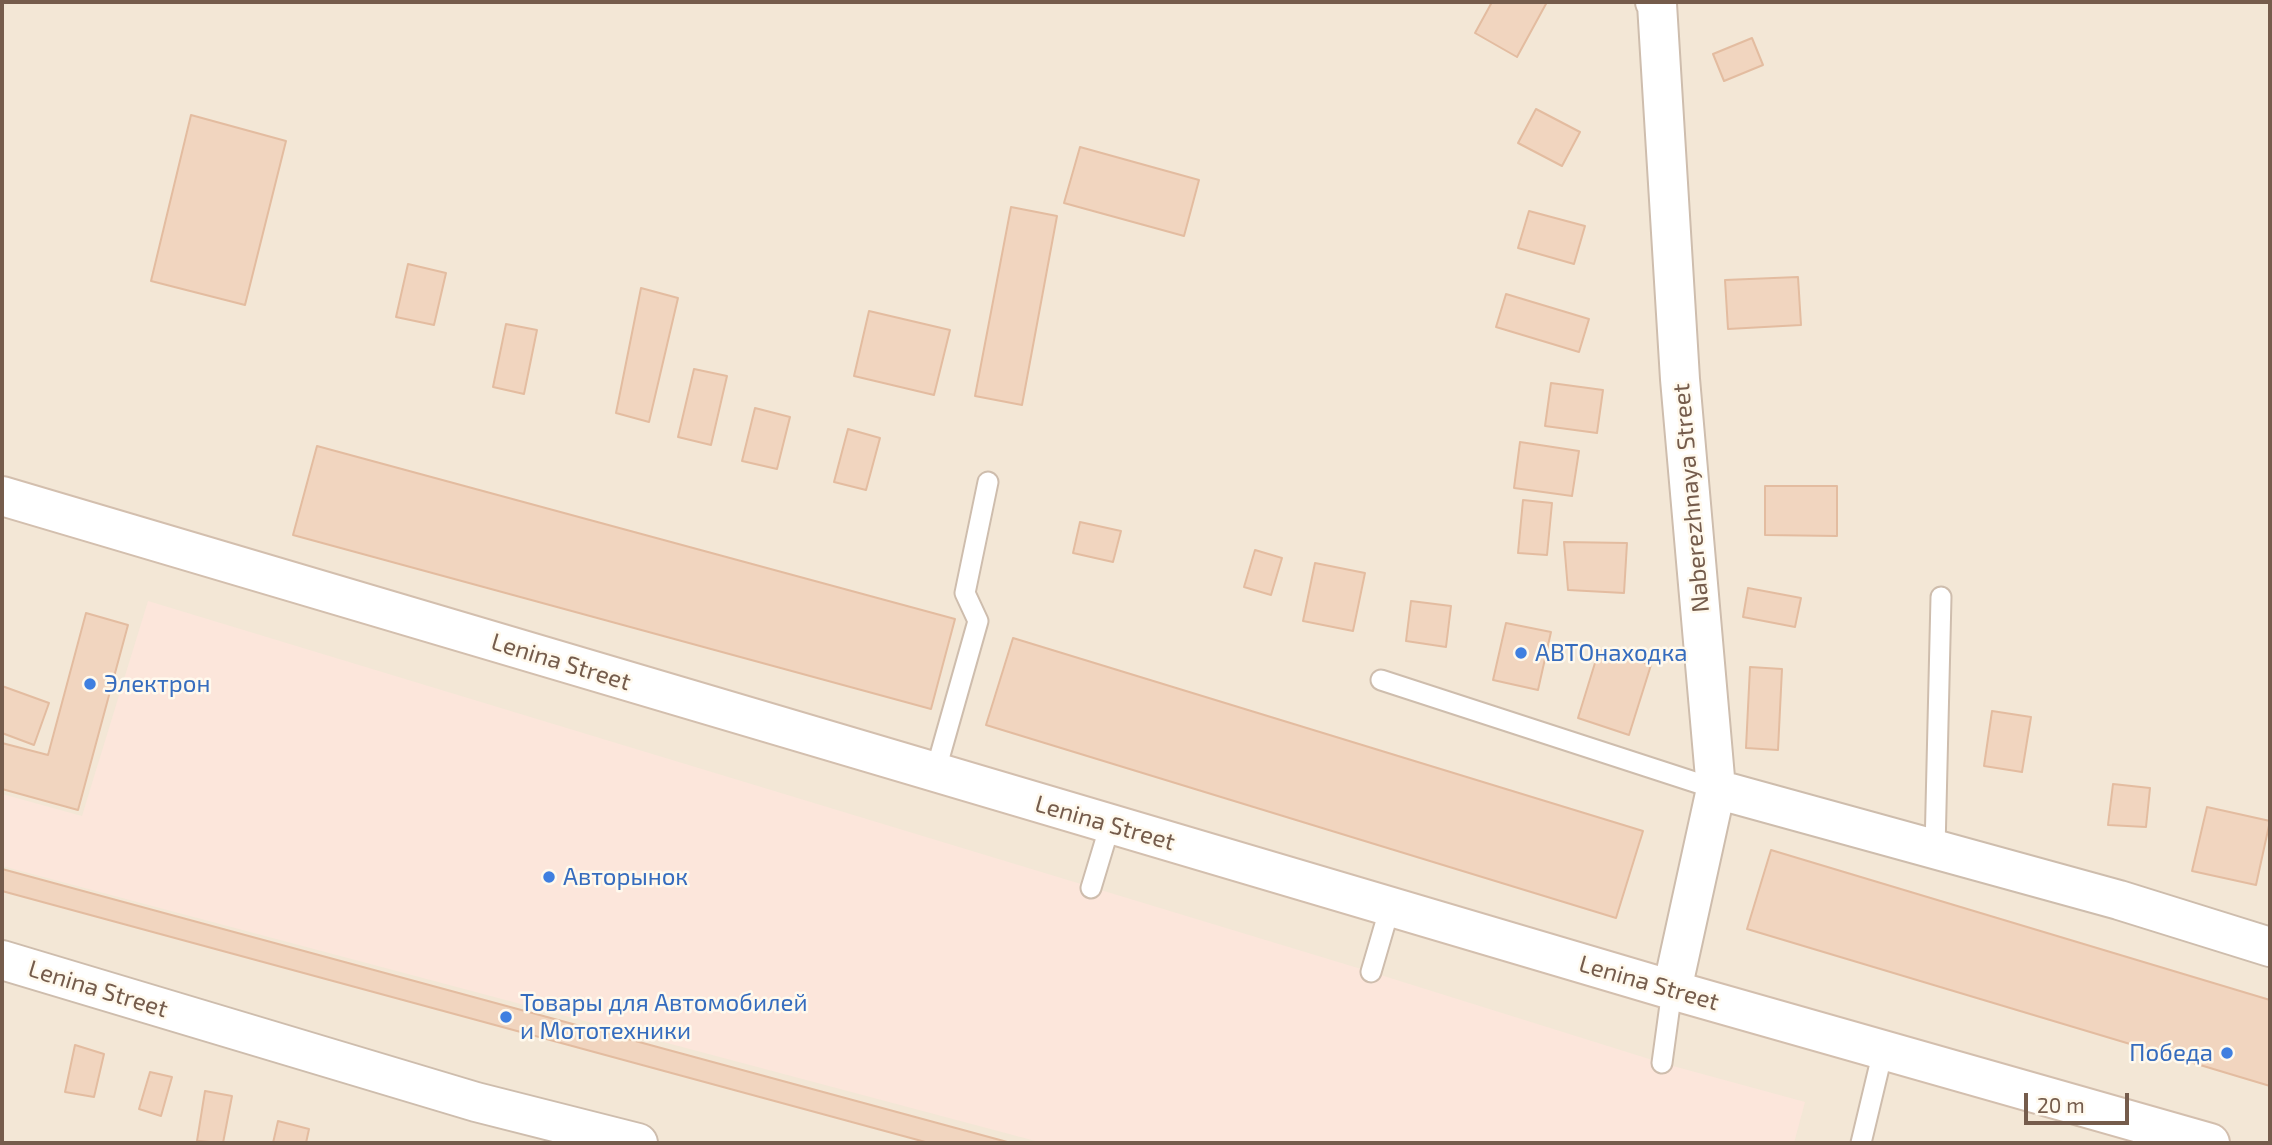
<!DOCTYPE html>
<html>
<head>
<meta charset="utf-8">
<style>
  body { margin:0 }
  #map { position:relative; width:2272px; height:1145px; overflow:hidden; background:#fcf5e7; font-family:"Exo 2",sans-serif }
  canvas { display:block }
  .frame { position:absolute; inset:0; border:4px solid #755c4c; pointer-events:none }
  .scale { position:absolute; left:2024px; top:1093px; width:105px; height:32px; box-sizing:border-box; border:4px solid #755c4c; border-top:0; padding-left:9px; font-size:21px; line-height:24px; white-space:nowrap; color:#755c4c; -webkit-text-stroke:5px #fff9ed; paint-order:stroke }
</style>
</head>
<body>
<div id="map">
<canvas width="2272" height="1145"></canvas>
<div class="frame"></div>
<div class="scale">20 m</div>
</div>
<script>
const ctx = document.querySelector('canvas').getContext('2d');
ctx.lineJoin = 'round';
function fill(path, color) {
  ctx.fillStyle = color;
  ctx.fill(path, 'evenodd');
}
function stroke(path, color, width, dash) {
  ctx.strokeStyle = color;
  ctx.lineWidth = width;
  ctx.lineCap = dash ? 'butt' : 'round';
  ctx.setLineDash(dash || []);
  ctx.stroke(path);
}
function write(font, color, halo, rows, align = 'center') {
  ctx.font = font + ' "Exo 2",sans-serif';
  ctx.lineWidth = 5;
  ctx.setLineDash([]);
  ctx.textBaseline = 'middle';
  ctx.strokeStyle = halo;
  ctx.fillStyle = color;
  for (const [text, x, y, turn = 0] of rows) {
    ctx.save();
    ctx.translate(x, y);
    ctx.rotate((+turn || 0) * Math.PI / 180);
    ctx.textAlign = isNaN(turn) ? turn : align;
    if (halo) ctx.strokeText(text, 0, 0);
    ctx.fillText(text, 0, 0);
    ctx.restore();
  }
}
const residential = new Path2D(`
  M2,2H2270V1143H2Z`);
const commercial = new Path2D(`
  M148,601L1371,972L1662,1063L1805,1102L1794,1143H1043L2,866V794L82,816Z`);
const building = new Path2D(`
  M1492,2H1547L1517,57L1475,33Z
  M1752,38L1763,65L1724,81L1713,54Z
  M1536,109L1580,132L1562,166L1518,143Z
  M191,115L286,141L245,305L151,281Z
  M1080,147L1199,180L1184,236L1064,203Z
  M1011,207L1057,216L1022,405L975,396Z
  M1529,211L1585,226L1574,264L1518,248Z
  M408,264L446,273L434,325L396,317Z
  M1798,277L1801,325L1728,329L1725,280Z
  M641,288L678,298L649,422L616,413Z
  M1506,294L1589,319L1579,352L1496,327Z
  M869,311L950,330L934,395L854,376Z
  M506,324L537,330L524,394L493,387Z
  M694,369L727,376L711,445L678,437Z
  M1551,383L1603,390L1597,433L1545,426Z
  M755,408L790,417L777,469L742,461Z
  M848,429L880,438L866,490L834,482Z
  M1520,442L1579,451L1572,496L1514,488Z
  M317,446L955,619L931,709L293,535Z
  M1765,486H1837V536L1765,535Z
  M1523,500L1552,503L1547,555L1518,553Z
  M1080,522L1121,531L1113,562L1073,553Z
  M1564,542L1627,543L1624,593L1568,590Z
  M1255,550L1282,558L1271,595L1244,587Z
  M1315,563L1365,573L1353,631L1303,621Z
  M1748,588L1801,598L1795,627L1743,617Z
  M1411,601L1451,606L1446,647L1406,641Z
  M86,613L128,625L78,810L2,789V743L48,755Z
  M1506,623L1551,632L1538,690L1493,680Z
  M1013,638L1643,831L1616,918L986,725Z
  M1599,650L1651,665L1629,735L1578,718Z
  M1750,667L1782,669L1778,750L1746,748Z
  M2,686L49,703L34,745L2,733Z
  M1992,711L2031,717L2022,772L1984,766Z
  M2113,784L2150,788L2146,827L2108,825Z
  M2207,807L2270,821L2256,885L2192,871Z
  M1771,850L2270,1000V1086L1747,929Z
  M2,869L1011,1143H929L2,891Z
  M75,1045L104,1054L94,1097L65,1092Z
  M150,1072L172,1077L161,1116L139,1109Z
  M205,1091L232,1096L223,1143L197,1141Z
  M278,1121L309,1129L306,1143H273Z`);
const service = new Path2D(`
  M1381,680L1716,789
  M935,773L978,621L965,593L988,482
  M1935,849L1941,597
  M1091,888L1110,825
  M1371,972L1390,907
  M1662,1063L1672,990
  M1861,1143L1883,1051`);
const minor = new Path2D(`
  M1655,2L1657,4L1680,379L1716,789L1672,990
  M1716,789L2119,900L2270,947
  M2,960L476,1102L638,1143`);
const secondary = new Path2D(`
  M2,496L1672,990L2210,1143`);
const markers = [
  [1521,653,7,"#3f7fe0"],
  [90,684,7,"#3f7fe0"],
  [549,877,7,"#3f7fe0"],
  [506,1017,7,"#3f7fe0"],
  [2227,1053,7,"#3f7fe0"]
];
const streetNames = [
  ["Naberezhnaya Street",1691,498,-95],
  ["Lenina Street",561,662,17],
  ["Lenina Street",1105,823,16],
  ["Lenina Street",1649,983,16],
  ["Lenina Street",98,989,17]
];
const shopNames = [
  ["АВТОнаходка",1535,653],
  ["Электрон",104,684],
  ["Авторынок",563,877],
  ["Товары для Автомобилей",520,1003],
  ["и Мототехники",520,1031],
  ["Победа",2213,1053,"right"]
];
fill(residential, '#f3e7d6');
fill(commercial, '#fce6db');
fill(building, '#f1d5bf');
stroke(building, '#e3bca0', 2);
stroke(service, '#cebdad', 23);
stroke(minor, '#cebdad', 42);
stroke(secondary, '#d3bfae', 42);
stroke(service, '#fff', 19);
stroke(minor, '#fff', 38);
stroke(secondary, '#fff', 38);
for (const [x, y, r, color] of markers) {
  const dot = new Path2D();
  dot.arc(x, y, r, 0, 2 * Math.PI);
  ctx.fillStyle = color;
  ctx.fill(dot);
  stroke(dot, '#fff9ed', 2.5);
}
write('24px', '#755c4c', '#fff9ed', streetNames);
write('24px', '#366cbe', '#fff9ed', shopNames, 'left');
</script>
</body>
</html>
